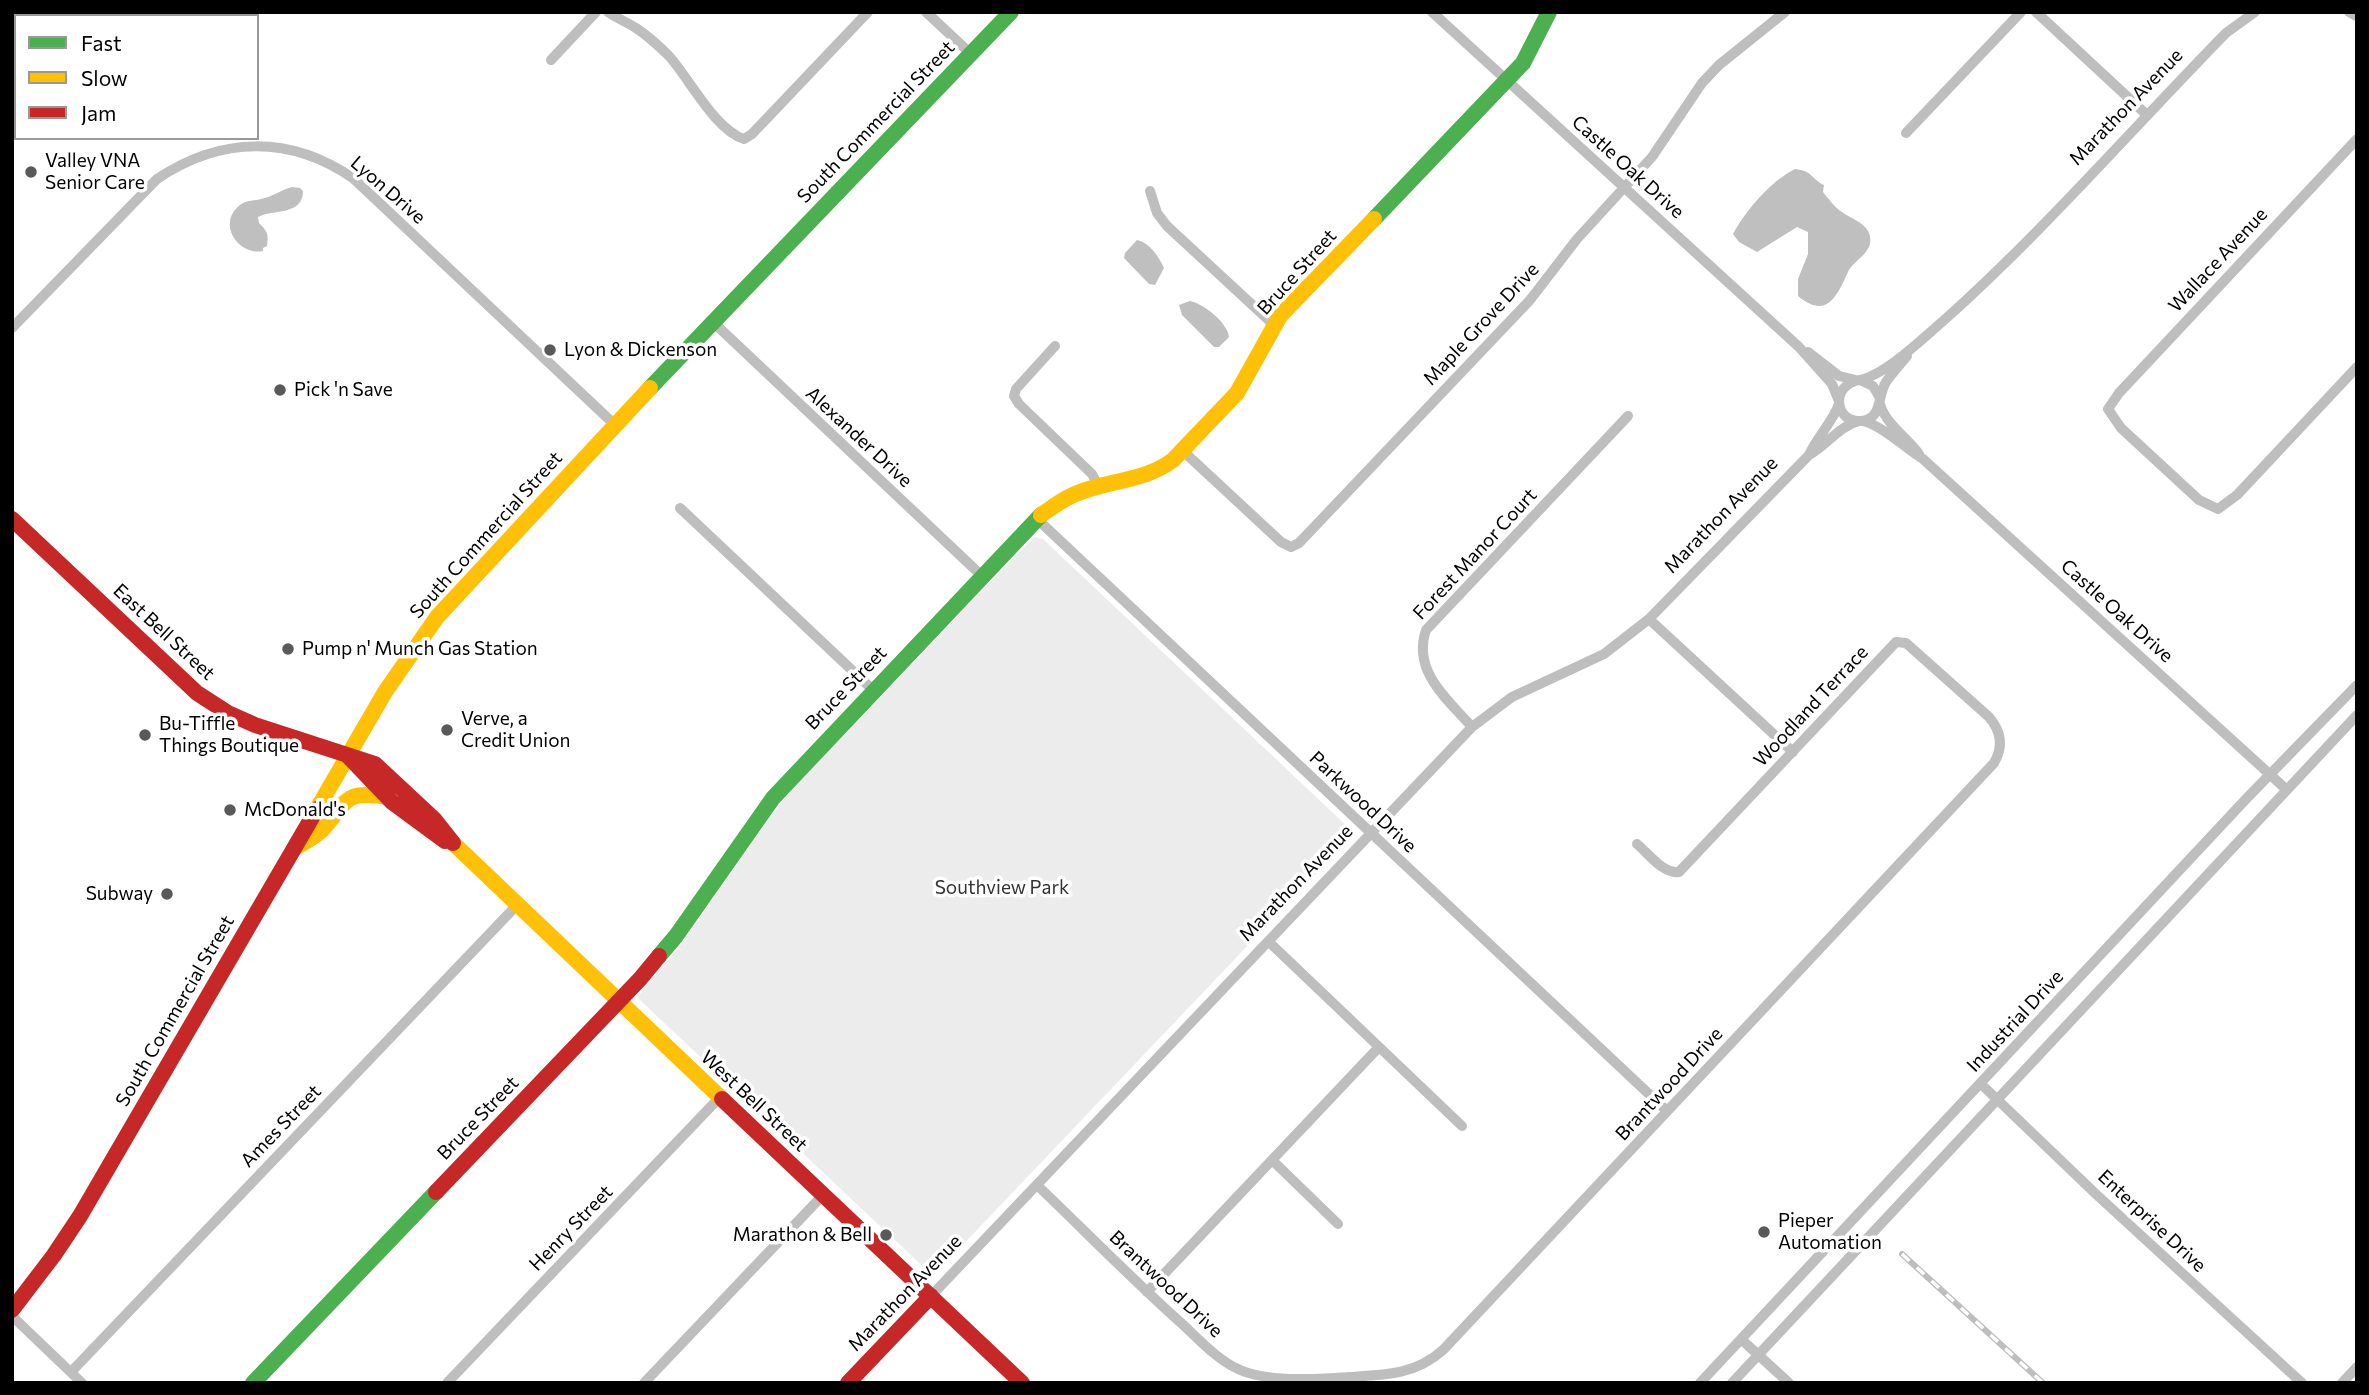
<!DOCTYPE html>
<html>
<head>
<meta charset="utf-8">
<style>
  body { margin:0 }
  #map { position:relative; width:2369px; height:1395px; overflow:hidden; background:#fff; font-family:Commissioner,sans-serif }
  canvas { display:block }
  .frame { position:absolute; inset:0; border:14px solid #000; pointer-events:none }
  .legend { position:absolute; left:14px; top:14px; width:245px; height:126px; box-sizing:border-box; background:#fff; border:2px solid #999; margin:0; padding:9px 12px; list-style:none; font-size:21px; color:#000 }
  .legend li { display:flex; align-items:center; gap:14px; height:35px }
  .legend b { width:35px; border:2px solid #999 }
</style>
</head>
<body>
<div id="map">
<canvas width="2369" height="1395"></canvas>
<div class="frame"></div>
<ul class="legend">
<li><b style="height:9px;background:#4caf50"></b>Fast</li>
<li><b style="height:9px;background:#ffc107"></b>Slow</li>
<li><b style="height:9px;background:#c62828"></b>Jam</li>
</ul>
</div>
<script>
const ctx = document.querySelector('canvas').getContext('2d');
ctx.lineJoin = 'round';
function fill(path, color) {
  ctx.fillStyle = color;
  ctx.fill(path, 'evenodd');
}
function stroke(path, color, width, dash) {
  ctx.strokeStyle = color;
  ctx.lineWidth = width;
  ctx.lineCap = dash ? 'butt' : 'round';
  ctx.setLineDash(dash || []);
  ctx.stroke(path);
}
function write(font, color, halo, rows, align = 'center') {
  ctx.font = font + ' Commissioner,sans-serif';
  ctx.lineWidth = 7;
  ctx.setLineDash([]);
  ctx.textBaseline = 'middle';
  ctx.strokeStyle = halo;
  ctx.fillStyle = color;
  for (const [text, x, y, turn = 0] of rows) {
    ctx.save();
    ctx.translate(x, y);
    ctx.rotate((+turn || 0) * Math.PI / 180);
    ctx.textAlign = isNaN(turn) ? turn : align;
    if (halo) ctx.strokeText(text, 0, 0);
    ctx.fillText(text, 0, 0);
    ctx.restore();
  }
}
const green = new Path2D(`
  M1034,537L1043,539L1349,828L1352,836L935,1274H931L641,1001L638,996L681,945L769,818L796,785Z`);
const water = new Path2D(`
  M1795,169C1813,171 1810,178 1824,185L1823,192C1829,199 1834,207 1842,212C1850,218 1863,222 1868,231C1878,251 1854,259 1848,272C1837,296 1827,320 1798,296V279L1808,254V232L1797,227L1757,252L1739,242L1733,234C1746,210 1771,181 1795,169Z
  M292,187L300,188L303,191C303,216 273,209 258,217L259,223C267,231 269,234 267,246L263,248V251C239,256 216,224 240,205C246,200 253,201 261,199C272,197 281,190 292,187Z
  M1137,240C1150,243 1159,257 1164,268L1155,285L1149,284L1124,258L1125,253Z
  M1190,301C1204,304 1228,323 1229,337L1219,347H1214L1182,315L1179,305Z`);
const street = new Path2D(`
  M608,12C616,18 627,22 636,28C648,36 659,46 669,56C689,78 715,130 744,139L752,134L868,12
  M926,12L971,54
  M1432,12L1799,347L1832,384L1839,401
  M2036,12L2147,115
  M2349,12L2356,16
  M551,60L596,12
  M1906,133L2021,12
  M2357,139L2119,393L2108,409L2121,428L2199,500L2218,509L2237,495L2357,367
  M1150,191L1157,213L1167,226L1274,325
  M713,322L982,576
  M12,328L157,179C221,136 291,135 354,179L615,425
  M1055,346L1016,389L1014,396L1019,404L1092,474L1099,487
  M1808,352L1839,376L1856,380
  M1860,380C1886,374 1921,340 1942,322C2043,232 2131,130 2226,33L2255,12
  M1880,398L1873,386L1860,380C1830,384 1834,423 1861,421C1883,419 1877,396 1886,382C1892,373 1900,365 1907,356
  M1880,404C1886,425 1907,437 1919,454
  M1863,421C1883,426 1905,448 1923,459L2287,790
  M1183,451L1281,542L1291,547L1299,543L1530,300L1577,239L1652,157L1702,83L1719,65L1785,12
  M1809,455C1817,437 1832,423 1839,404
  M680,508L873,690
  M1036,518L1667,1111
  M1649,619L1793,752
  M1472,727C1447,699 1412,671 1426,630L1628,416
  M1269,942L1462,1126
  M1981,1084L2098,1196L2302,1383
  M1272,1160L1338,1224
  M1037,1185C1085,1231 1131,1278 1180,1322C1198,1338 1216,1359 1238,1369C1268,1383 1316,1379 1349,1377C1385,1375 1415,1375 1443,1350L1994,763C2004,746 2001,731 1989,717L1906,643L1896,642L1679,872C1663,874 1649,854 1637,844
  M1147,1292L1379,1047
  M931,1296L1472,727L1512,697L1604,654L1649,619L1809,455C1827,445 1839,426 1859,421
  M12,1316L82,1383
  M1742,1340L1789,1383
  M71,1372L517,905
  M447,1383L719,1098
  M644,1383L823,1195
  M1700,1383L2246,799L2357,685
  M1732,1383L2357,715
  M2342,1383L2357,1367`);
const fast = new Path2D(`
  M1374,219L1523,63L1549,12
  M650,388L1011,12
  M659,956L676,936L773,798L1041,515
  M253,1383L436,1192`);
const slow = new Path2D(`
  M1041,515C1050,509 1059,502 1069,497C1102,480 1143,483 1173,460L1237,393L1280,316L1374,219
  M317,809L385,692L437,617L650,388
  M453,843L722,1099
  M295,848C304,842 316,837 323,829C349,800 343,790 388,797`);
const jam = new Path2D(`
  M12,519L197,693L228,713L255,725L375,764L434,819L453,843
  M347,755L392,802L445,841
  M722,1099L1022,1383
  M436,1192L640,979L659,956
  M12,1310L54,1255L80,1216L317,809
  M848,1383L931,1296`);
const rail = new Path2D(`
  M1902,1254L2043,1383`);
const markers = [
  [31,172,7,"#595959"],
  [550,350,7,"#595959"],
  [280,390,7,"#595959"],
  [288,649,7,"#595959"],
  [447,730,7,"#595959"],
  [145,735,7,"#595959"],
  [230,810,7,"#595959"],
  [167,894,7,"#595959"],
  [1764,1232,7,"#595959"],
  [886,1235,7,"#595959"]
];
const streetNames = [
  ["Marathon Avenue",2126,107,-46],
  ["South Commercial Street",876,122,-46],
  ["Castle Oak Drive",1628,167,42],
  ["Lyon Drive",388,190,41],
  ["Wallace Avenue",2218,260,-47],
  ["Bruce Street",1297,272,-48],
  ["Maple Grove Drive",1481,324,-47],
  ["Alexander Drive",859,437,43],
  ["Marathon Avenue",1721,515,-46],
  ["South Commercial Street",486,535,-48],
  ["Forest Manor Court",1475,554,-47],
  ["Castle Oak Drive",2117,611,42],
  ["East Bell Street",164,632,43],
  ["Bruce Street",846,688,-46],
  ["Woodland Terrace",1811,706,-47],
  ["Parkwood Drive",1363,802,43],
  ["Marathon Avenue",1296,883,-46],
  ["South Commercial Street",175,1011,-60],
  ["Industrial Drive",2015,1021,-47],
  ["Brantwood Drive",1669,1084,-47],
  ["West Bell Street",754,1101,43],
  ["Bruce Street",478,1118,-46],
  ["Ames Street",281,1126,-46],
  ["Enterprise Drive",2152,1221,43],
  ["Henry Street",571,1228,-46],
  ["Brantwood Drive",1166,1284,43],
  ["Marathon Avenue",905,1293,-46]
];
const poiNames = [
  ["Valley VNA",45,161],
  ["Senior Care",45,183],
  ["Lyon & Dickenson",564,350],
  ["Pick 'n Save",294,390],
  ["Pump n' Munch Gas Station",302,649],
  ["Verve, a",461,719],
  ["Credit Union",461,741],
  ["Bu-Tiffle",159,724],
  ["Things Boutique",159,746],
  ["McDonald's",244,810],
  ["Subway",153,894,"right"],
  ["Pieper",1778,1221],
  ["Automation",1778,1243],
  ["Marathon & Bell",872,1235,"right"]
];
const parkNames = [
  ["Southview Park",1002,888]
];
fill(green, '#ececec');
fill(water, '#bfbfbf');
stroke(street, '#bebebe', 10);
stroke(fast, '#4caf50', 16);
stroke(slow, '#ffc107', 16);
stroke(jam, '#c62828', 16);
stroke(rail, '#bebebe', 6);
stroke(rail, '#fff', 3.5, [10]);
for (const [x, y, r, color] of markers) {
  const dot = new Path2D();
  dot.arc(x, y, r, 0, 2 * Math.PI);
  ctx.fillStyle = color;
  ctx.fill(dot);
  stroke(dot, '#fff', 2.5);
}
write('19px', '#000', '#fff', streetNames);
write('19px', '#000', '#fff', poiNames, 'left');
write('19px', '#333', '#fff', parkNames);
</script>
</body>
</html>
